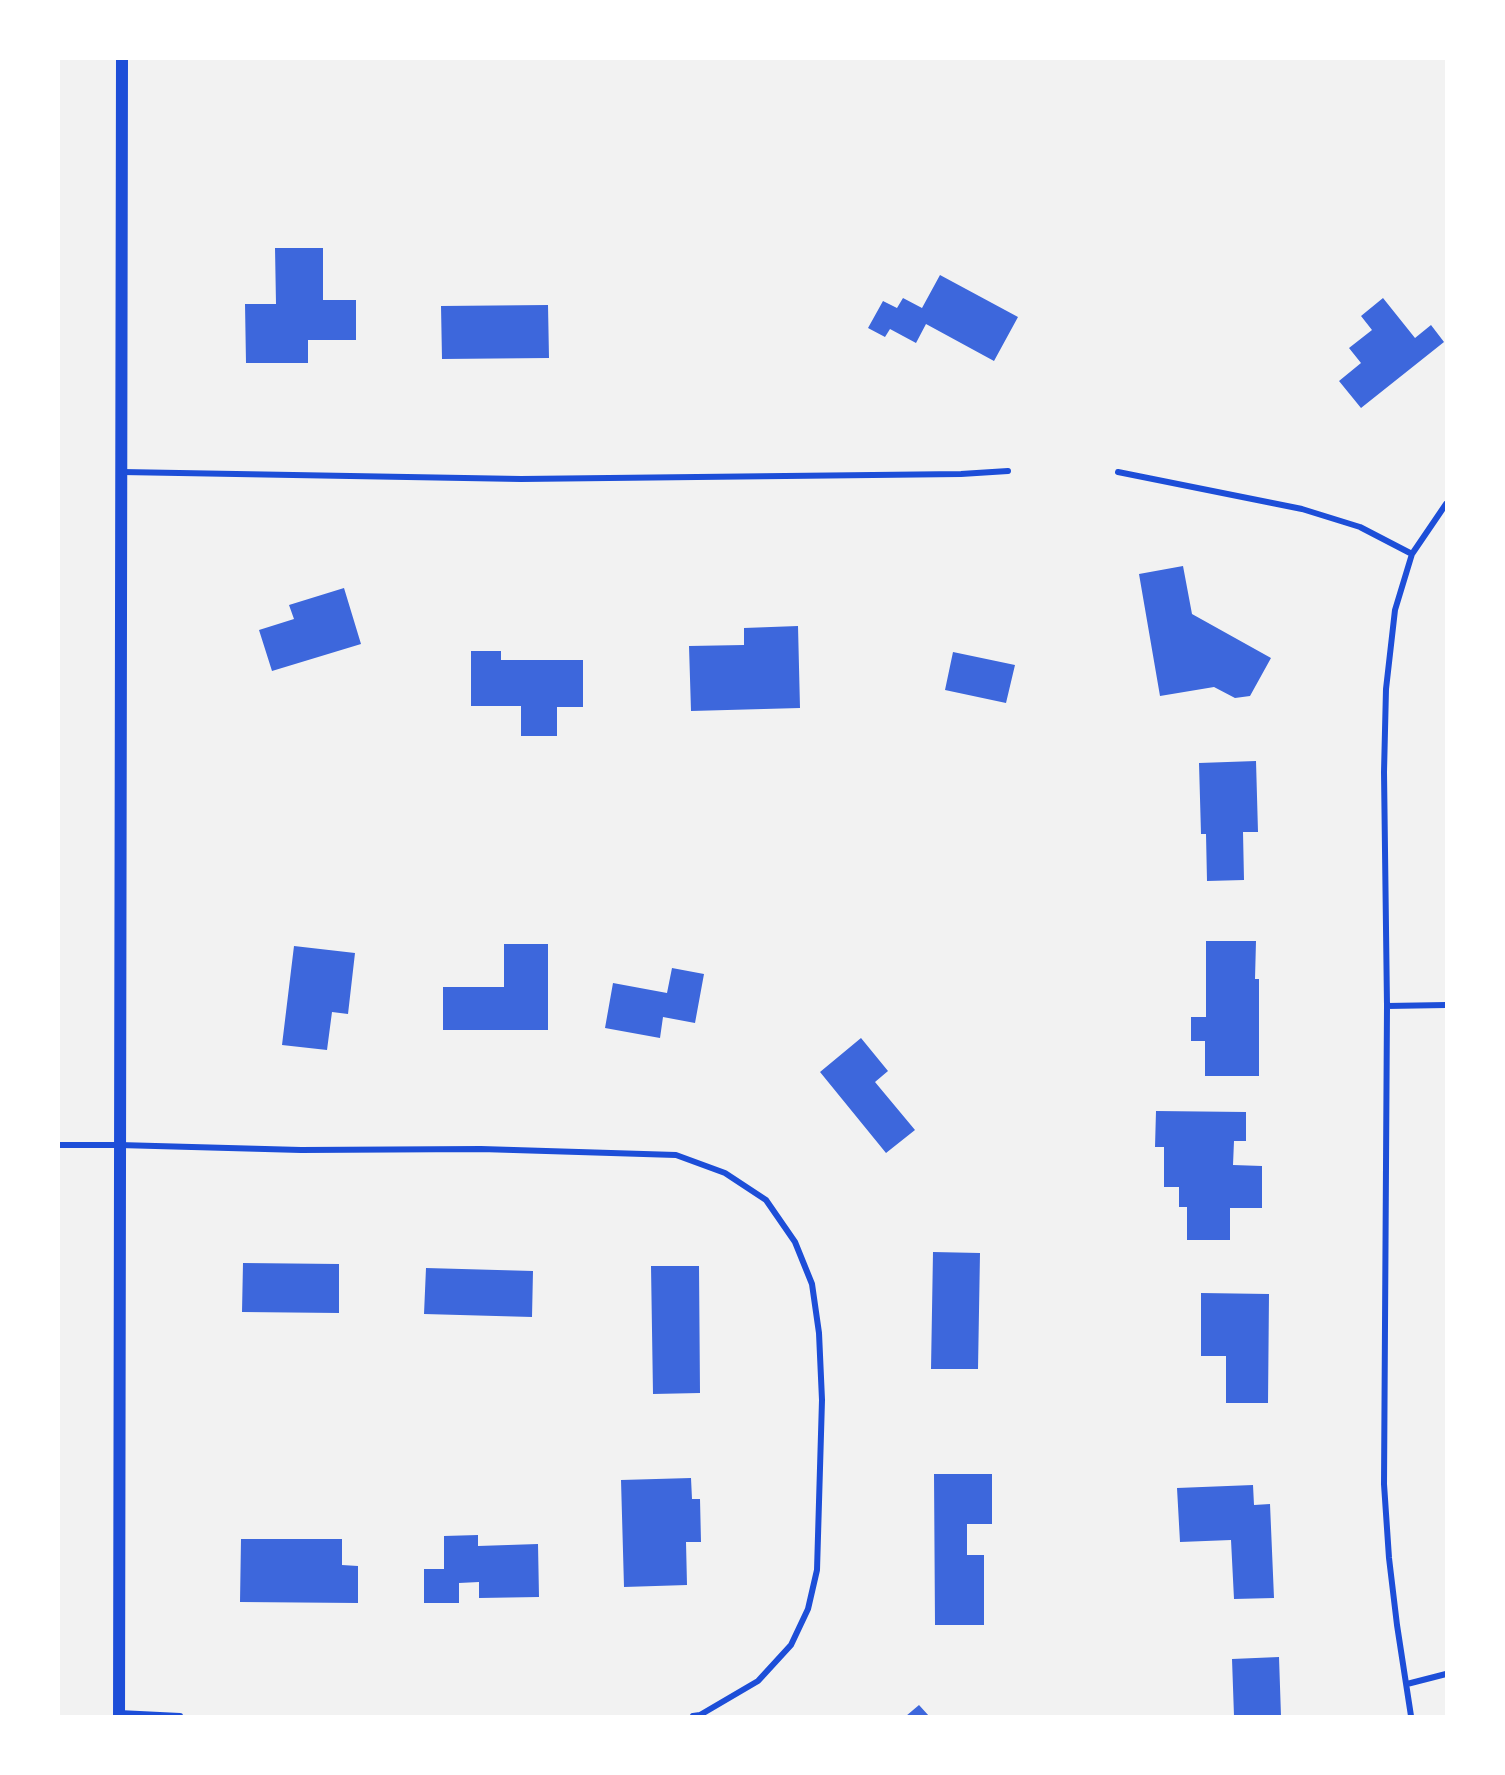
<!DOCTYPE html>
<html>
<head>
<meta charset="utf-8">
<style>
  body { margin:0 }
  #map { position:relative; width:1505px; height:1775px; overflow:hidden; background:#f2f2f2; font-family:"Golos Text",sans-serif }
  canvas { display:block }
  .frame { position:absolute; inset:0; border:60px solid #fff; pointer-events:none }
</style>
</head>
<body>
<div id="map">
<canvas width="1505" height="1775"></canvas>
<div class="frame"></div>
</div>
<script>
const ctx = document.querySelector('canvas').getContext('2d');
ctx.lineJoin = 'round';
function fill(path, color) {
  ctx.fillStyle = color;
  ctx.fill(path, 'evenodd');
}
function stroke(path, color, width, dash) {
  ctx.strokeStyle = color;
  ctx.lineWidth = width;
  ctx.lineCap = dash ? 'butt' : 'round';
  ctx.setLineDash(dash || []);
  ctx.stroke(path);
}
const building = new Path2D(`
  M275,248H323V300H356V340H308V363H246L245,304H276Z
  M940,275L1018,317L994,361L926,324L916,343L890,329L885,337L868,328L883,301L897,308L903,298L922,308Z
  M1383,298L1415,338L1431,325L1444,342L1361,408L1339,381L1361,363L1349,348L1372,330L1361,316Z
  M548,305L549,358L442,359L441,306Z
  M1183,566L1192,614L1271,658L1250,696L1235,698L1214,687L1160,696L1139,574Z
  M344,588L361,644L272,671L259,630L294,619L289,605Z
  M798,626L800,708L691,711L689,646L744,645V628Z
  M471,651H501V660H583V707H557V736H521V706H471Z
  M953,652L1015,665L1006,703L945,690Z
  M1256,761L1258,832H1243L1244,880L1207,881L1206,834H1201L1199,763Z
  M1206,941H1256L1255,979H1259V1076H1205V1041H1191V1017H1206Z
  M504,944H548V1030H443V987H504Z
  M294,946L355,953L348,1014L332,1012L327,1050L282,1045Z
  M672,968L704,974L695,1023L663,1017L660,1038L605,1028L613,983L667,993Z
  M861,1038L888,1071L875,1082L915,1130L886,1153L820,1072Z
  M1156,1111L1246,1112V1141H1234L1233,1165L1262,1166V1208H1230V1240H1187V1207H1179V1187H1164V1147H1155Z
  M933,1252L980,1253L978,1369H931Z
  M243,1263L339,1264V1313L242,1312Z
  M651,1266H699L700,1393L653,1394Z
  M426,1268L533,1271L532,1317L424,1314Z
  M1201,1293L1269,1294L1268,1403H1226V1356H1201Z
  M934,1474H992V1524H967V1555H984V1625H935Z
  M691,1478L692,1499H700L701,1542H686L687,1585L624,1587L621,1480Z
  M1253,1485L1254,1505L1270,1504L1274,1598L1234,1599L1231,1540L1180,1542L1177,1488Z
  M478,1535V1546L538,1544L539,1597L479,1598V1582L459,1583V1603H424V1569H444V1536Z
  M241,1539H342V1565L358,1566V1603L240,1602Z
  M1279,1657L1281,1716H1234L1232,1659Z
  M919,1705L929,1716H906Z`);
const minor = new Path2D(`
  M122,472L521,479L961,474L1008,471
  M1118,472L1302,509L1360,527L1412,554
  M1387,1006L1446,1005
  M58,1145H119L301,1150L481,1149L676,1155L725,1173L766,1200L795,1242L812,1284L819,1333L822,1400L817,1570L808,1609L791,1645L758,1681L700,1715L693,1716
  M1407,1684L1446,1674
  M119,1713L180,1716
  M1411,1716L1397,1625L1389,1558L1384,1484L1387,1006L1384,772L1386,689L1395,610L1412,554L1446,504`);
const secondary = new Path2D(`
  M119,1716L122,58`);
fill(building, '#3d67dc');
stroke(minor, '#1d4ed8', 6);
stroke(secondary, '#1d4ed8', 12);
</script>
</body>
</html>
